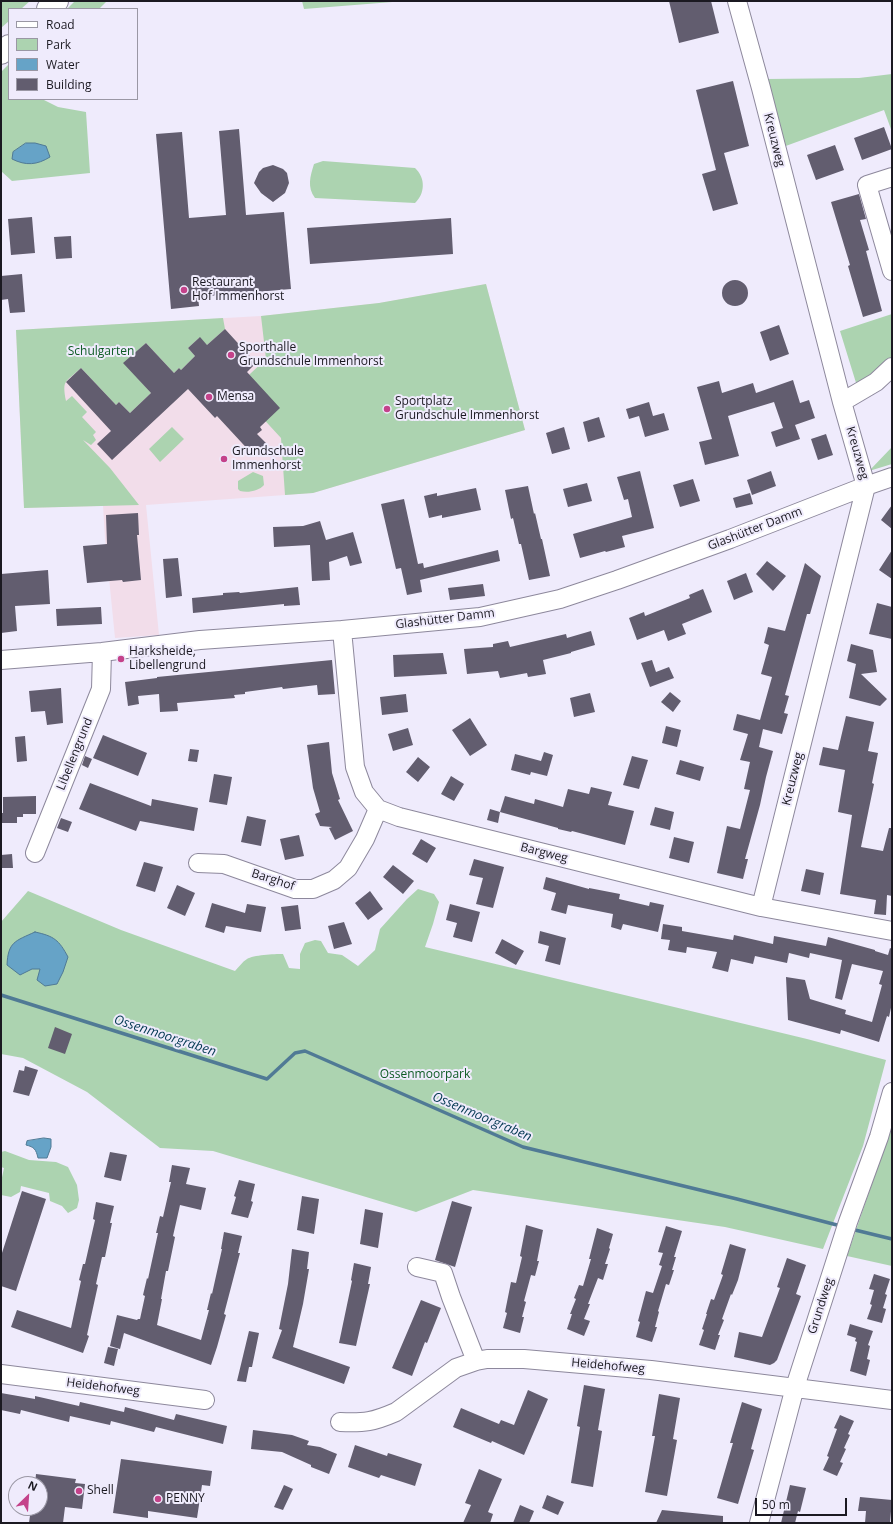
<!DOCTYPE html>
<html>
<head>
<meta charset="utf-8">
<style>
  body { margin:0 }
  #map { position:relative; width:893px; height:1524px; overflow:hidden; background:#efebfc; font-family:"Open Sans",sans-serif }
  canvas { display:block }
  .frame { position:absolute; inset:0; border:2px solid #1b1921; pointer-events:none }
  .legend { position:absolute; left:8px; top:8px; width:130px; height:92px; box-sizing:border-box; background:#efebfc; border:1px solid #9a97a4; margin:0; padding:5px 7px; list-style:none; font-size:12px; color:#1b1921 }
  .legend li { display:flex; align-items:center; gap:8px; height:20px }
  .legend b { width:20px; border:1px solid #9a97a4 }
  .north { position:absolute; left:8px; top:1476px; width:40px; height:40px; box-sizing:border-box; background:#efebfc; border:1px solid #9a97a4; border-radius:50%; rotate:25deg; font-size:11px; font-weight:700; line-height:16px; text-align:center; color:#1b1921 }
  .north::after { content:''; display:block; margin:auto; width:14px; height:18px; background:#c4428a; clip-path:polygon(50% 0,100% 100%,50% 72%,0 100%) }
  .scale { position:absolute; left:755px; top:1498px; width:92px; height:18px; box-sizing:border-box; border:2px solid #1b1921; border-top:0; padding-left:5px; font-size:12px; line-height:14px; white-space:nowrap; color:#1b1921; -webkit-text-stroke:3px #efebfc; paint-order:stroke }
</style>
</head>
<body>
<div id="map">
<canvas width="893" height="1524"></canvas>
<div class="frame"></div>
<ul class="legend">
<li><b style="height:5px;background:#fff"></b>Road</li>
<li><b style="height:11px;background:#acd3b0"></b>Park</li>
<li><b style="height:11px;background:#66a3c7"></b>Water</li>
<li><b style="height:11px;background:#625d6f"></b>Building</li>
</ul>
<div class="north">N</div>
<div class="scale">50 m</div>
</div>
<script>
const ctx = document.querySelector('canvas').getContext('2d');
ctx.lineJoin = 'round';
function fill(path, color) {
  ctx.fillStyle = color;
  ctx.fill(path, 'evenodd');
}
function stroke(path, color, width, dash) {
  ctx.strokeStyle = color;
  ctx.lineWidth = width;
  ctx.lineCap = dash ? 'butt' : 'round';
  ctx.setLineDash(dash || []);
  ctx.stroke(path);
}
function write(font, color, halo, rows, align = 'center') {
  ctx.font = font + ' "Open Sans",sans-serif';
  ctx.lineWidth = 4;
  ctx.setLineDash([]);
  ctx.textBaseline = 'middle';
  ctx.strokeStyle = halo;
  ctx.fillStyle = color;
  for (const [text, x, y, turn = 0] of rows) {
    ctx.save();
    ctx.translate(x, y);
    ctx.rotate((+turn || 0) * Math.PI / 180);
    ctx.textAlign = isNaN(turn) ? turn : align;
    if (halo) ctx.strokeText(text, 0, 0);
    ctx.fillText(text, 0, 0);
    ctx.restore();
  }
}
const education = new Path2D(`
  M486,284L525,430L313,493L146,505L159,635L115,638L105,538L103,506L24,508L16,330L261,316L379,303Z`);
const green = new Path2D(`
  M1,1H30L21,9H9V21L1,28Z
  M75,1H107L99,9H67Z
  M302,1H405L304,9Z
  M9,64V99H42L58,107L86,112L90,173L12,181L1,171V72Z
  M892,74V132L884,110L783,147L767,79L859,78Z
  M323,161L415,168C426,178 425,194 415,203L315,198C307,187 310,177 314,164Z
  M486,284L525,430L313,493L285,495L281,438L235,388L266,359L261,316L379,303Z
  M892,314V357L878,372L857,386L840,331Z
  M223,318L225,329L207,345L199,338L188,348L195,356L181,370L179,368L174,373L146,343L124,363L151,393L130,413L119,402L116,405L81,368C65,383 62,379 66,401L72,396L87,412L82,417L96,432L93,435L96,440L91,445L83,440L110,468L139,505L24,508L16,330Z
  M172,427L184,439L160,462L149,449Z
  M892,447V464L869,471Z
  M253,472L263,476L264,485C259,491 248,493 240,491L238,489V481Z
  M418,889L434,894L439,902L433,924L425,947L807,1039L886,1060L863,1146L823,1249L725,1227L473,1190L416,1212L213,1151L160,1148L87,1092L23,1058L1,1054V922L28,891L121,930L235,971C239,967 242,962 247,959C253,955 274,954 283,954L289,968L300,969V954L305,943L315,940L321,941L328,953L342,955L358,966L375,950L380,929L407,899Z
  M892,1126V1266L847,1256Z
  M5,1151L29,1160L56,1162L68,1167L77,1185L79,1200L77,1208L68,1213L62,1206L50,1201L49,1193L21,1186L20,1192L11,1197L1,1195V1182L4,1168L1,1167V1152Z`);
const water = new Path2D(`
  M26,143H35L46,146L50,157C37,165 26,166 12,159L13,152Z
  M35,932C54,936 59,940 68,957L63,972L57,984L45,986L37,980L40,969H32L20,975L7,965C8,942 15,941 35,932Z
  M44,1138L51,1139V1147L47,1158H38C36,1149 34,1147 26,1145L27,1141Z`);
const stream = new Path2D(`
  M1,995L267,1079L295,1053L305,1051L523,1147L737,1199L837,1225
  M855,1230L892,1239`);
const building = new Path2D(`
  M669,1H711L719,33L679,43Z
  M733,81L749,146L724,153L738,204L713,211L702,174L716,170L696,90Z
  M884,127L892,149L862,160L854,138Z
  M239,129L246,215L284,212L291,289L198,297L199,306L171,309L156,134L182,132L189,218L226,215L219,131Z
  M835,145L844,170L816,180L807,155Z
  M273,165L283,169L287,173L289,183L285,193L273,202L261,193L254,183L259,172L263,168Z
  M859,194L866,219L860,220L869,250L866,251L882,311L863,317L848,266L850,265L831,202Z
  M32,217L35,253L11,255L8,219Z
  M451,218L453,254L310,264L307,228Z
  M71,236L72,258L56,259L54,237Z
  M22,274L25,312L10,313L8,299L1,300V276Z
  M722 293a13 13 0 1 1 26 0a13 13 0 1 1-26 0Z
  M779,325L789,354L770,361L760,332Z
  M225,329L256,363L247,372L280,408L260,427L262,430L257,434L267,444L254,456L217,416L215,418L188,389L112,460L97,444L111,431L66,382L81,368L116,405L119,402L130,413L151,393L123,363L146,343L174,373L179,368L181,370L195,356L188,348L200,337L207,345Z
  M793,380L800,403L809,400L815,418L795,425L800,439L776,447L771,432L783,428L774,402L728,416L739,456L705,465L699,442L712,439L697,387L719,381L722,393L753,383L756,393Z
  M649,402L653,416L664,413L669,430L645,437L639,416L629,419L626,409Z
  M599,417L605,437L588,442L583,422Z
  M564,427L570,449L552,454L546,433Z
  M826,434L833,455L818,460L811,439Z
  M640,471L654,528L622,536L625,547L606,552L605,551L580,558L573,534L632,517L628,499L624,500L617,477Z
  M771,471L776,486L752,495L747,480Z
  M693,479L700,501L680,507L673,485Z
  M587,483L592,501L568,507L563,489Z
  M528,486L534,514L535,513L541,539H542L550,576L529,580L521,544H519L513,518L511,519L505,490Z
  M476,488L481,510L442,518V515L429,518L424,496L437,493V496Z
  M750,493L753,504L736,508L733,498Z
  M404,499L418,564L423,563L424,568L498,550L500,561L420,580L422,592L407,595L401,568L396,569L381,504Z
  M892,505V529L881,520Z
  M138,513L139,535H137L141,580L123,582L122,580L87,583L83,546L107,544L106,515Z
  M320,521L326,540L353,532L362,563L350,566L347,556L329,562L330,580L312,581L310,545L274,547L273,527L303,526Z
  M892,550V579L879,570Z
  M178,558L182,596L166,598L163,559Z
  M767,561L786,576L773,591L756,574Z
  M805,563L821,576L810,614H807L785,695L789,696L784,713L788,714L782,734L763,729L759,747L773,751L766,777L760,805L745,859H748L743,879L717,873L727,826L740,829L750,790L744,789L750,762L740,760L748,734L733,730L737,714L760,720L772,677L761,674L769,645L764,643L768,627L785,631Z
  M48,570L50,604L15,606L17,631L1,633V574Z
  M746,573L753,592L734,600L727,581Z
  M483,584L485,596L450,600L448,588Z
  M298,587L300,605L284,606V604L193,613L192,598L223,595V593L239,592L240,593Z
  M703,589L712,612L682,624L686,634L668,641L664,630L637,640L629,618L644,612L645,616L690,598L689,595Z
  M877,603L892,607V639L869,634Z
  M101,607L102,624L57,626L56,609Z
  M591,631L595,645L571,652V653L543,660L546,674L528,677L527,673L500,678L498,671L467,674L464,649L493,647V644L508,641L510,647L566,634L567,638Z
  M851,644L873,650L877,672L861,674L887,699L880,706L849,698L856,664L847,661Z
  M443,653L447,674L394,677L393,655Z
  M332,660L335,694L318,695L317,685L283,689L282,687L245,692V694L234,695L235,698L177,703L178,711L160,712L159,694L138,696L139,704L128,706L125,682L157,678V677Z
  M652,660L656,672L669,667L674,678L650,687L641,663Z
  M61,688L63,723L47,725L45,711L31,712L29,691Z
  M670,692L681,701L673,712L661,702Z
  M590,693L595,712L574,717L570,698Z
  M406,694L408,712L382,715L380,697Z
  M846,716L874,722L868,751L878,753L872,783L874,784L861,847L883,851L889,828H892V896L887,895L886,915L874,914L876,900L840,894L852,815L838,812L845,770L819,765L823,747L838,750Z
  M470,718L487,745L470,756L452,730Z
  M666,726L681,730L677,747L662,743Z
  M408,728L413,745L393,751L388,734Z
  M103,735L147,753L138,776L93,758Z
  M25,736L27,761L17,762L15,737Z
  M329,742L332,773L340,799L338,800L353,831L335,840L329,828L332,827L320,826L315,814L320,812L313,788L307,745Z
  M190,749L199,750L197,762L188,761Z
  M544,752L553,755L547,776L531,772L530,775L511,770L515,754L541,761Z
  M85,756L92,759L88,768L82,765Z
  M632,756L648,760L639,789L623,785Z
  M418,757L430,767L418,782L406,772Z
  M680,760L704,767L700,781L676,774Z
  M214,774L232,777L227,805L209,802Z
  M451,776L464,784L454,801L441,794Z
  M90,783L151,806L152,799L198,808L194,831L140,821L136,831L79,809Z
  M591,787L612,792L608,805L634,811L625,845L572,831L571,832L558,829V828L500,812L505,796L534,804L535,799L563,807L568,789L589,794Z
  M36,796V814H23V817H17V823H1V813H3V797Z
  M655,807L674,812L670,830L650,825Z
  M490,809L500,812L498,823L487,820Z
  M247,816L266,820L261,846L241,842Z
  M61,818L72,822L68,832L57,828Z
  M299,835L304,856L285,860L280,839Z
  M674,837L694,842L689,863L669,858Z
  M421,839L436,848L427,863L412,854Z
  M12,854L13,868H1V855Z
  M474,859L504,867L493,908L476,904L483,878L469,875Z
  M144,862L163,867L155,892L136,886Z
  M393,865L414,881L403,894L383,877Z
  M806,869L824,873L820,895L801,891Z
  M546,877L589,889V888L620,894L619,899L649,906L650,902L664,905L658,932L623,924L621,930L611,927L613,914L568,905L566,914L551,910L556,893L543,889Z
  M177,885L195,893L185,916L167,908Z
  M370,891L383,909L368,920L355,903Z
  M212,903L245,913L247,904L266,907L261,932L226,926L224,933L205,927Z
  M450,904L480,912L472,942L453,937L457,923L446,920Z
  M298,905L301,929L285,931L281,907Z
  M344,922L352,944L334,949L328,926Z
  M663,924L682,927V931L733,940L734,935L773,944L774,936L826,946L828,937L875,950V951L888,955L890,948L892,949V1003L889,1017L887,1016L879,1042L841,1030L840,1034L788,1020L786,977L805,980L810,999L846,1010L845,1014L872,1022L882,985L879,984L883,971L852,964L842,1000L835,998L842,960L810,953L809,958L789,953L787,963L755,956L753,964L731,959L728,972L712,968L717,952L687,947L686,953L668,950L670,940L661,939Z
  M540,931L566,938L560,965L545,961L549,946L538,943Z
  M502,939L524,951L516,965L495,953Z
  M55,1027L72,1034L65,1054L48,1048Z
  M25,1066L38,1070L29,1096L13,1092L19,1070L24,1071Z
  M110,1152L127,1155L121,1181L104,1177Z
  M172,1165L190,1168L186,1184L206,1188L201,1210L180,1205L173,1236L175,1237L168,1271H166L161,1299H162L157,1325L201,1340L209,1310H207L211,1293L212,1294L222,1249H221L224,1232L242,1236L238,1253H240L224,1314L226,1315L217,1347L211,1365L124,1333L120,1349L110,1346L117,1315L137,1320L138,1319H140L145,1296L143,1295L147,1278L148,1279L158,1233H156L160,1216L163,1217L171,1182H169Z
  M239,1180L255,1184L251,1201L253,1202L248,1218L231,1214L236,1197L234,1196Z
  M22,1191L46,1199L16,1291L1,1286V1256Z
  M302,1196L319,1199L314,1234L297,1230Z
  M452,1201L472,1207L455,1267L435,1260Z
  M96,1202L114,1206L110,1223H112L105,1257H102L96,1284L98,1285L87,1335L89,1336L83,1353L11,1327L17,1310L71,1328L81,1281L79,1280L83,1264H85L95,1220L93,1219Z
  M365,1209L383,1213L378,1248L360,1244Z
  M526,1225L543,1230L537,1261H539L535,1276L531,1275L524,1301L526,1302L522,1317H524L520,1333L503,1328L507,1313L505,1312L511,1282L516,1283L522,1257L520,1256Z
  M666,1226L682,1231L674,1257H676L672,1270H674L669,1285L666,1284L658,1311L659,1312L655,1327H657L652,1342L636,1337L640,1322L638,1321L646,1291L653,1293L662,1266L659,1265L663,1253L658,1252Z
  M597,1228L613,1234L609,1248L610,1249L605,1264H608L603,1280L598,1278L588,1304H590L584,1319L590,1321L584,1336L567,1329L572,1314H570L576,1299L574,1298L579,1285L583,1286L591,1259H589Z
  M730,1244L746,1249L738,1280L732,1295L731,1294L722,1319L724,1320L718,1335H720L715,1350L699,1345L704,1330L702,1329L707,1314H706L711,1299L714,1300L723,1275L721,1274Z
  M292,1249L309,1252L307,1269H309L303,1304L293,1347L350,1367L344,1384L272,1358L282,1330L279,1329L288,1284Z
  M787,1258L806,1265L796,1294L801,1296L777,1360L774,1363L770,1365L734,1357L739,1332L762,1337L780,1288L777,1287Z
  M354,1263L371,1267L368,1284H370L356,1346L339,1343L352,1281L351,1280Z
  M874,1274L890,1279L885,1294L887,1295L883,1308L886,1309L882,1323L867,1319L872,1305L870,1304L874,1290L869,1289Z
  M421,1300L441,1308L427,1343L425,1342L412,1376L392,1368Z
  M850,1324L873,1331L868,1345L870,1346L867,1359L870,1360L866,1376L850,1371L857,1342L855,1341L856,1338L847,1335Z
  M249,1331L259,1333L252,1367H249L246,1382L237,1381Z
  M108,1347L118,1349L114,1366L104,1363Z
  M584,1385L605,1389L598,1430L602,1431L593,1487L571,1483L580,1427L577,1426Z
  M528,1390L548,1399L524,1455L492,1441L491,1443L453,1427L461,1408L499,1424L501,1420L514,1425Z
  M1,1393L35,1399V1396L79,1406L80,1402L124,1412L125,1407L174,1420L176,1414L227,1426L223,1444L156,1427L154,1432L111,1421L110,1425L70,1416L69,1422L21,1410L20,1414L1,1410Z
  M659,1394L680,1398L673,1439L677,1440L667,1496L645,1492L655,1436H652Z
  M742,1402L762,1409L751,1449L754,1450L738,1504L717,1498L733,1443H730Z
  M840,1415L854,1421L848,1434L850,1435L844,1448L846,1449L840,1462L843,1463L837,1476L823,1470L829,1457L827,1456L837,1429L834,1428Z
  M253,1430L292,1435L309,1441L307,1445L320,1447L337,1454L329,1474L311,1467V1465L282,1452L251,1449Z
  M355,1445L387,1456L388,1453L422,1464L415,1486L381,1475L379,1478L348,1467Z
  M121,1459L212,1471L210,1486L202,1485L197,1518L148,1511V1518L113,1513Z
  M479,1469L502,1479L488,1512L493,1514L490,1523H463L471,1505L465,1503Z
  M36,1474L76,1479L75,1483L85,1484L82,1509L65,1507L63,1523H29L31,1508H40V1484H35Z
  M284,1485L293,1489L283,1510L274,1507Z
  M790,1485L806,1488L800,1512L798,1511L795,1523H781Z
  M547,1495L564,1502L558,1515L542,1508Z
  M860,1497L892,1500L890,1523H865L866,1511H858Z
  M520,1505L534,1511L529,1523H513Z
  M662,1510L723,1516V1523H656Z`);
const minor = new Path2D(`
  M737,1L761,88L842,402L866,486L761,907
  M892,177L867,185L892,271
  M842,402L876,382L892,367
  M342,630L355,767L364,792L378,809L399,817L761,907L892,931
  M1,660L102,652L200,640L342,630L480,617L560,599L617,580L730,539L866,486L892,477
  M35,853L101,689L102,652
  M198,863L224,864L295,889H313L334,880L348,868L365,839L378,809
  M417,1267L443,1273L451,1297L476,1361
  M1,1374L205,1400
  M340,1422C365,1423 373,1422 396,1412L456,1368L476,1361L487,1359H524L651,1370L892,1400
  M759,1523L795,1387L848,1222L879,1137L892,1092`);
const major = new Path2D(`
  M48,9L57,1
  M1,53L9,46`);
const markers = [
  [184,290,4,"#c4428a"],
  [231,355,4,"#c4428a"],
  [209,397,4,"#c4428a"],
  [387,409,4,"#c4428a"],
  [224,459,4,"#c4428a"],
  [121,659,4,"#c4428a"],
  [79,1491,4,"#c4428a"],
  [158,1499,4,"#c4428a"]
];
const streetNames = [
  ["Kreuzweg",774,140,76],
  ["Kreuzweg",857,453,74],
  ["Glashütter Damm",755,529,-21],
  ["Glashütter Damm",445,619,-7],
  ["Libellengrund",75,754,-68],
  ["Kreuzweg",793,779,-76],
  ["Bargweg",544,853,14],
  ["Barghof",273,880,18],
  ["Grundweg",821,1306,-72],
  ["Heidehofweg",608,1366,5],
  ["Heidehofweg",103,1387,7]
];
const poiNames = [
  ["Restaurant",192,283],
  ["Hof Immenhorst",192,297],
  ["Sporthalle",239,348],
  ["Grundschule Immenhorst",239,362],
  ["Mensa",217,397],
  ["Sportplatz",395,402],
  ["Grundschule Immenhorst",395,416],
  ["Grundschule",232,452],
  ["Immenhorst",232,466],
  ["Harksheide,",129,652],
  ["Libellengrund",129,666],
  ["Shell",87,1491],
  ["PENNY",166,1499]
];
const parkNames = [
  ["Schulgarten",101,352],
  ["Ossenmoorpark",425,1075]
];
const waterNames = [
  ["Ossenmoorgraben",165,1036,18],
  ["Ossenmoorgraben",482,1117,23]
];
fill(education, '#f2ddea');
fill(green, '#acd3b0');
fill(water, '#66a3c7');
stroke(water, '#507a95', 1);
stroke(stream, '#507a95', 3.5);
fill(building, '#625d6f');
stroke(minor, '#8d889c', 20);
stroke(major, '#8d889c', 24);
stroke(minor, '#fff', 18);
stroke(major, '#fff', 22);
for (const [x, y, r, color] of markers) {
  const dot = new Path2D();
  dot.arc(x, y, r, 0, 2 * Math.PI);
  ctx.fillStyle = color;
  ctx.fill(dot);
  stroke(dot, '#efebfc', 1.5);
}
write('12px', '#1b1921', '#efebfc', streetNames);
write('12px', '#1b1921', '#efebfc', poiNames, 'left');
write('12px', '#0d5b24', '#efebfc', parkNames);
write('italic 13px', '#043952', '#efebfc', waterNames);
</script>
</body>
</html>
